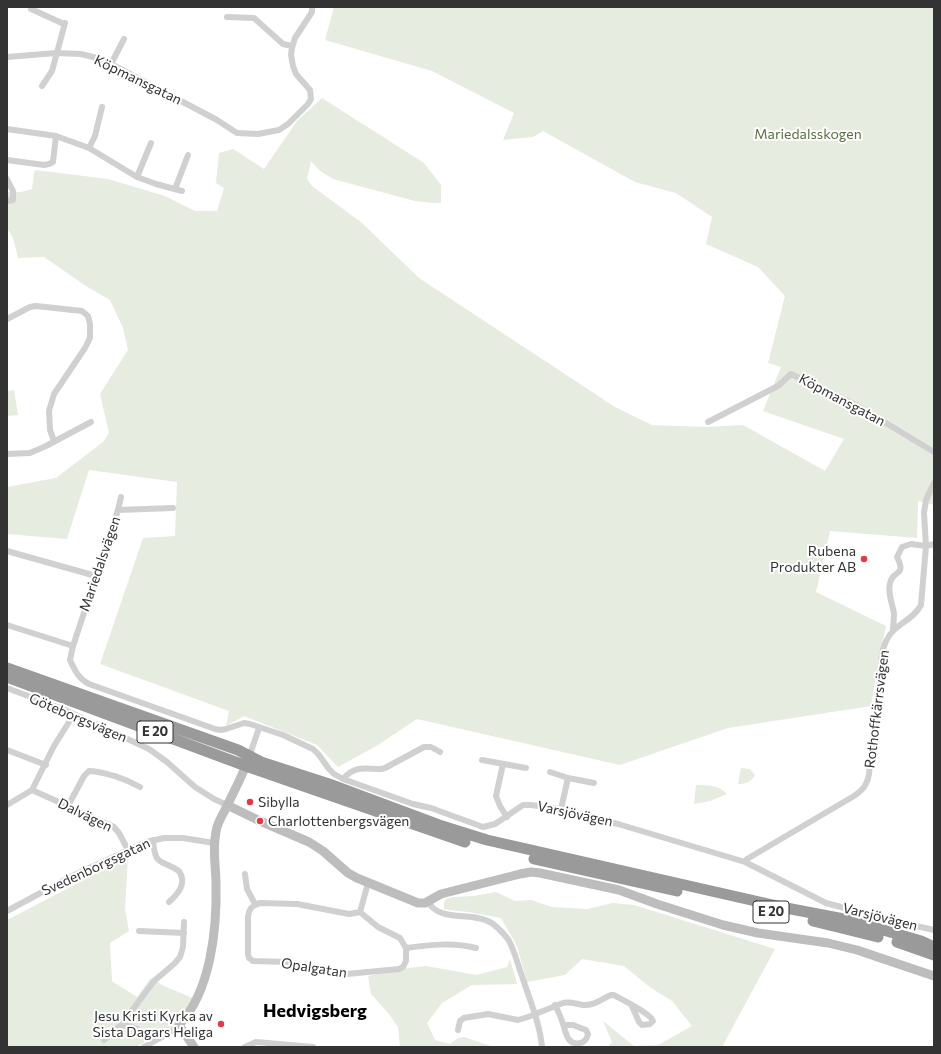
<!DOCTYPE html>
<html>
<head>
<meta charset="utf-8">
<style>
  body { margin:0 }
  #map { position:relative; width:941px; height:1054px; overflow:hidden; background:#fff; font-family:Commissioner,sans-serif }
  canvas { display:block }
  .frame { position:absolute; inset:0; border:8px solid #333; pointer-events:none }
</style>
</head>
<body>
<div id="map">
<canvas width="941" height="1054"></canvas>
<div class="frame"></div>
</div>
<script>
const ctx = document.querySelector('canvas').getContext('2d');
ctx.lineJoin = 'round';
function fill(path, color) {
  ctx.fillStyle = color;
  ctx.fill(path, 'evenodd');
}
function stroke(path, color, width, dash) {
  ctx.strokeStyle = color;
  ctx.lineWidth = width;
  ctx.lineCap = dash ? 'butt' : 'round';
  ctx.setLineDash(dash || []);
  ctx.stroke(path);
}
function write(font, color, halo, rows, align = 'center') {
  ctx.font = font + ' Commissioner,sans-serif';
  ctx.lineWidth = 4;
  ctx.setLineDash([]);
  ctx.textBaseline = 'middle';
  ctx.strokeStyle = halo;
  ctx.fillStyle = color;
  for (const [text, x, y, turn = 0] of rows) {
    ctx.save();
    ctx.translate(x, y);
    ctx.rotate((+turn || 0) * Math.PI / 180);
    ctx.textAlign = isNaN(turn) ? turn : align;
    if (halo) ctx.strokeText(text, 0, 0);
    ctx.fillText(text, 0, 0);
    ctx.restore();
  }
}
const green = new Path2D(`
  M334,7H934V505L918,501L917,538L830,531L816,592L886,626L878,663L871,706L728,728L620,765L417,719L378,745L338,767L317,745L244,716L226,726L229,711L100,664L143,538L175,536L177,482L89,470L67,539L7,534V487L56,478L103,442L109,433L100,394L128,350L123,328L110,300L86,286L44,257L18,258L13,238L7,228V192H21L32,189L34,174L35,170L108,179L165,196L195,211H217L224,188L216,183L219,153L233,149L264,169L297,121L322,98L424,163L441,185V203H433L415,201L333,179L320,171L311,161L307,179L312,186L362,223L419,278L615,407L652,425L706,427L743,425L825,471L844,439L763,411L781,367L768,363L785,296L758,267L706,244L712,217L676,193L635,182L543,131L533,137L503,140L514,113L432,71L325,40Z
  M14,390L18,415L7,416V391Z
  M741,768L750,769L755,775C751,782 746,784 738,784Z
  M696,785C708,785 719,785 727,794L710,801L694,804Z
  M128,857L125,909L129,931L110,943L112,981L137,997L151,978L164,986L193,998L179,1021L159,1036L151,1035L144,1039V1043L135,1047H7V920Z
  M496,892L515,901L531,900L552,907L587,909L613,903L634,905L775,949L722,1047H608L612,1042L603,1021L634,1046L658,1045L692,1026L672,1001L651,988L624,966L582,959L565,975L527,982L517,946L501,918L468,912L449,910L444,909V903L446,899L453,897L474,896Z
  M510,959L517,984L472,985L442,1003L427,1023L435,1040L450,1044L458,1038L464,1037L494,1047H400L398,1027L389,1014L371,994L368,976L409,968L426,966L476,975L507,967Z`);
const street = new Path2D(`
  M31,9L64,24
  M227,17L254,18L283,44L292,46
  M7,57L56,53L81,54L97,58L111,64L217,120L237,133L258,134L279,130L288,124L308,104L311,99L310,90L296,74L293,66L291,55L292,48L295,38L312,12V7
  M111,64L124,39
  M42,86L52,71L65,23
  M7,129L56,136L89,148L137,177L156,184L182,191
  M89,148L95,136L102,107
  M7,160L44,165L49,164L53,162L56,136
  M137,177L151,143
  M7,179L13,191V200L7,201
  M175,189L188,155
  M7,319L30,307L36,306L82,311L88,316L90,324V338L85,348L54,394L49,411L50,430L54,441
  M708,422L778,386L791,374L856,405L934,452
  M7,454L30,453L46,446L91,422
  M118,510L121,497
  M7,551L96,576
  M7,625L73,646L70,660C75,671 79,679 89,684L215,729L221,730L226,729L244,723L250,724L283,735L313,749L319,755L329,769L334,774L343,779L413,804L431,808L483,827L495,824L523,805H531L561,809L618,824L745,862L826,903L893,921L934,930
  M893,630C893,625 894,620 894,614C893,604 887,594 890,583C893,569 907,577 897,557L902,547L911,544L926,546L934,544
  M73,646L118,510L173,508
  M7,688L65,710L149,749L167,762L195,787L214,799L227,805
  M7,750L46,765
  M249,757L259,728
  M482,760L526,768
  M503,764L496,796L500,806L507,817
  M550,772L568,778L594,783
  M343,779C355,765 365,769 381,769L385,768L424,747H431L440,752
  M32,790L114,827L119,833L128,850
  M7,805L32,790L54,746L74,714
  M68,806L84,776L89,771C106,772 126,779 140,787
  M561,809L568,778
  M153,840C155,867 161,859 179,871C187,883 179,893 169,902
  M745,862L747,859L854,796C863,790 867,785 869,774L882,653C884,645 887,637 893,631C903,621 914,618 921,605L926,546L924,513L926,500L934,483
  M245,874L247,889L255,904
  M428,902C441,923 470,911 490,922C497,926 503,933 508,939C515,951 518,966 523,979C530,1001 540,1024 542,1047
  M7,911L72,876L146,842L164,838H183L214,843
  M360,912L378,927L400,938L406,948V961L403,967L399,969L347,974L329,972L288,962L253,961L249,958L248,954V916C249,908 253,905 260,903L297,904L349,914L360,912L368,883
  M139,931L184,933
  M406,948C429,945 453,942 476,948
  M555,1005C558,1011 561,1017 563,1024C566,1032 567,1046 580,1043C585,1042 587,1039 588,1034L586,1030L573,1025H564
  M121,1025L154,981L174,964L180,957L183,947L184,922
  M458,1030L460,1021L464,1018L488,1014L518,1020L528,1017L563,1003C570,1001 576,1004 583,1005C594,1006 601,999 611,995H614C622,1000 650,1013 653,1021L650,1024L642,1025L639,1022L632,1006
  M104,1040L121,1025C135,1026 144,1031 151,1043
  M144,1047L169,1033L179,1025
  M245,1047L256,1042L313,1047`);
const secondary = new Path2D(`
  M227,805L260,821L309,842L323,851L348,873L357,878L418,903H425L441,894L520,874L531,872L540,873L619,890L657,904L723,925L758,933L828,943L857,950L934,976
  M194,1047L179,1025C211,991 217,929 216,884C216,866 212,850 216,832C217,824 221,817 225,810C233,793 242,777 248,760`);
const highway = new Path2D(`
  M7,668L238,750L261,762L329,784L439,825L487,840L786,908L849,920L921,941L934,947
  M7,677L246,766L465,842
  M534,859L677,891
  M813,921L878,937
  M897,942L934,955`);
const markers = [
  [864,559,4,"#e63946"],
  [250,802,4,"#e63946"],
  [260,821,4,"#e63946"],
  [221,1024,4,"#e63946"]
];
const shields = [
  [155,732,36],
  [771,912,36]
];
const shieldNames = [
  ["E 20",155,732],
  ["E 20",771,912]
];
const streetNames = [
  ["Köpmansgatan",138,80,26],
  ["Köpmansgatan",842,400,28],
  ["Mariedalsvägen",100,564,-71],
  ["Rothoffkärrsvägen",877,709,-83],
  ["Göteborgsvägen",78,718,23],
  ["Varsjövägen",575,814,12],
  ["Dalvägen",85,815,26],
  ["Svedenborgsgatan",96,867,-25],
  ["Varsjövägen",880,917,14],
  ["Opalgatan",314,968,9]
];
const parkNames = [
  ["Mariedalsskogen",808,134]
];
const poiNames = [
  ["Rubena",856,551],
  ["Produkter AB",856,567],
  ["Sibylla",258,802,"left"],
  ["Charlottenbergsvägen",268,821,"left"],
  ["Jesu Kristi Kyrka av",213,1016],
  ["Sista Dagars Heliga",213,1032]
];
const districtNames = [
  ["Hedvigsberg",315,1011]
];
fill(green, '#e6ecdf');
stroke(street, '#d0d0d0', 6);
stroke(secondary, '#bdbdbd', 9);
stroke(highway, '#9a9a9a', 11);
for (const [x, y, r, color] of markers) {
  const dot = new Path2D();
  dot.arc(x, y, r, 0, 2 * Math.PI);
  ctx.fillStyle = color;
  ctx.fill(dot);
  stroke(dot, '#fff', 1.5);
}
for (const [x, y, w] of shields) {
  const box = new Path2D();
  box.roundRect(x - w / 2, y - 11, w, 22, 3);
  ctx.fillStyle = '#fff';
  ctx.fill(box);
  stroke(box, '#333', 1);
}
write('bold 13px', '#333', null, shieldNames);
write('14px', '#333', '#fff', streetNames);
write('14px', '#56703f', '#fff', parkNames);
write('14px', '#333', '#fff', poiNames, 'right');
write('bold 18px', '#000', '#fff', districtNames);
</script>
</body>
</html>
